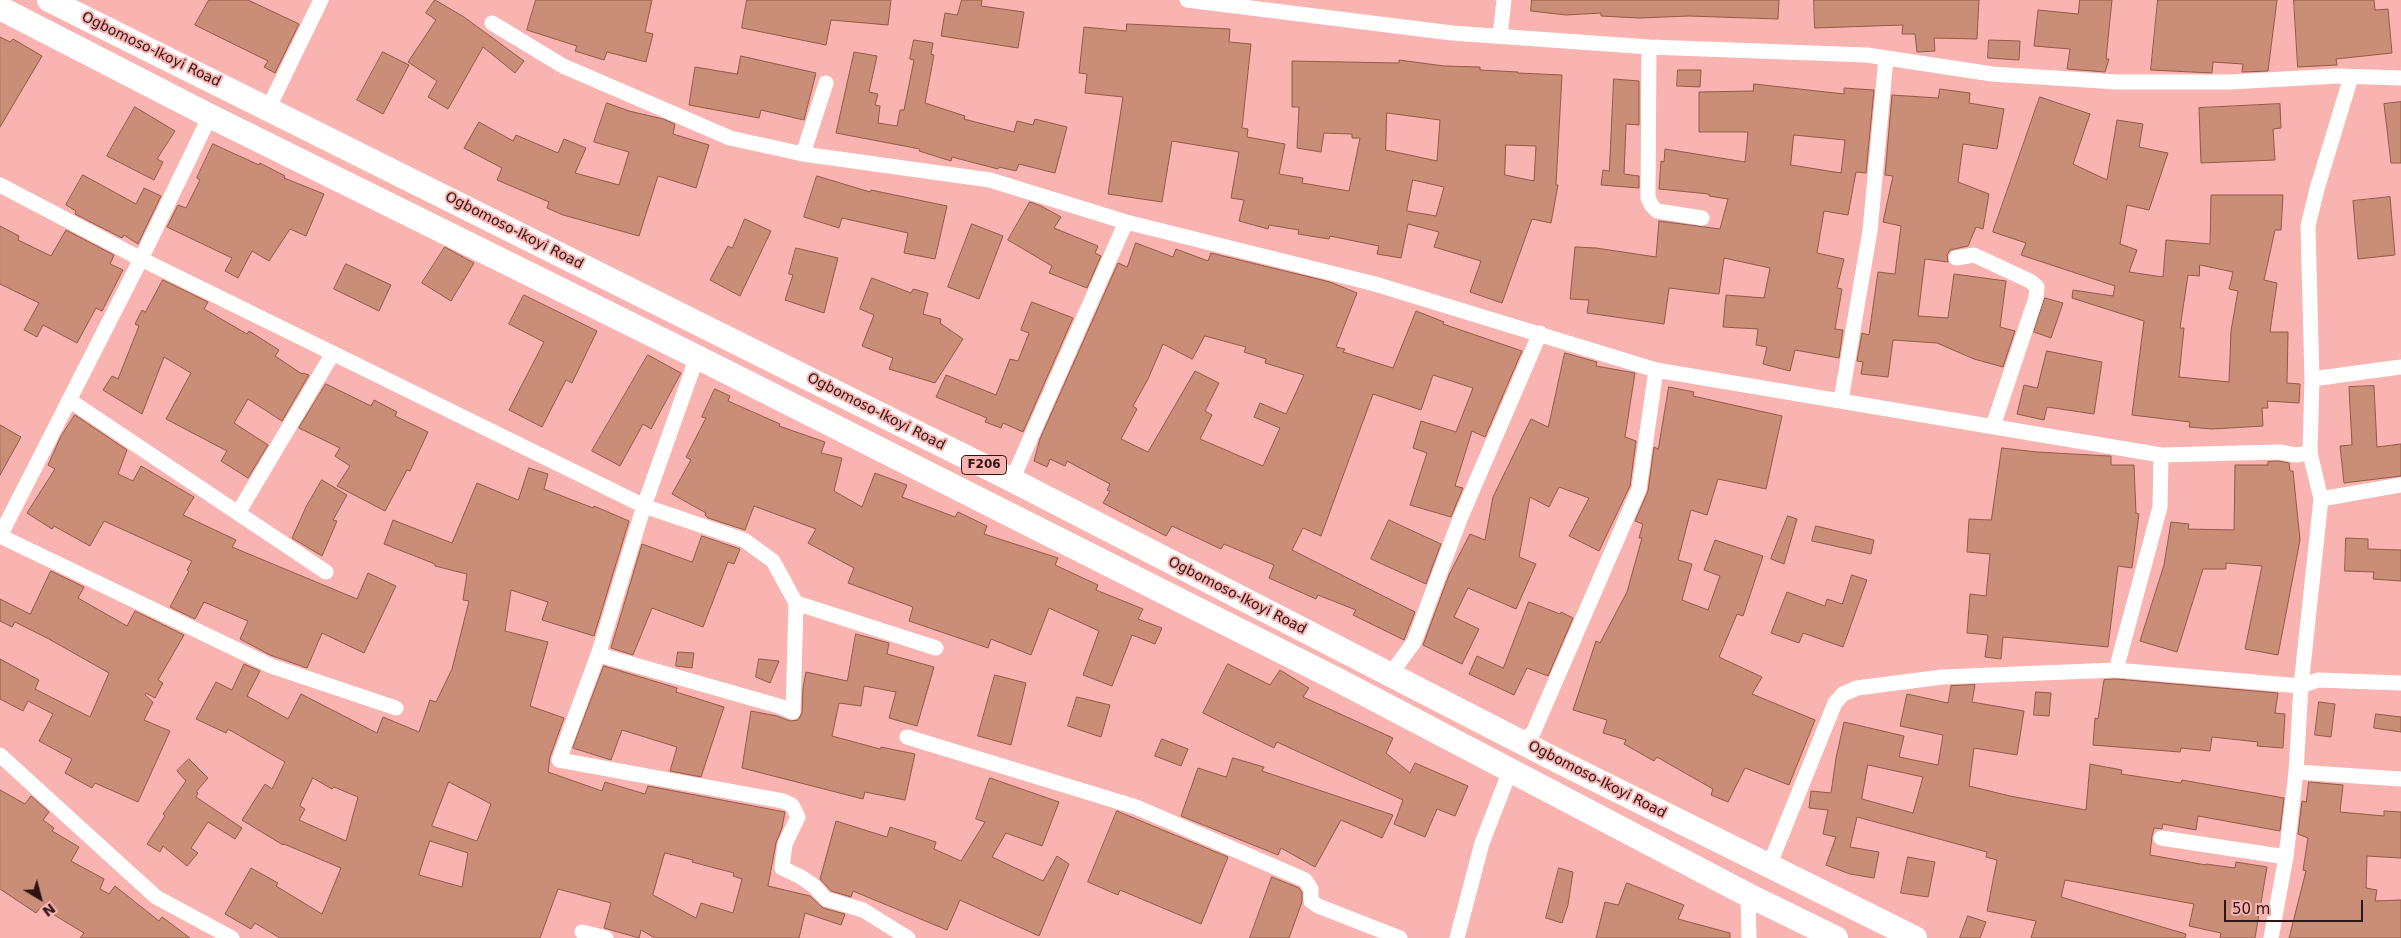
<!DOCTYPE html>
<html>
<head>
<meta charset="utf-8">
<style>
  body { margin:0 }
  #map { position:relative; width:2401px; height:938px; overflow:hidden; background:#f9b3b1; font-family:"DejaVu Sans",sans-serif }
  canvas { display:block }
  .north { position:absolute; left:15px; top:873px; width:50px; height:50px; -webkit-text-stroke:4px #f9b3b1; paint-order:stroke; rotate:143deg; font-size:14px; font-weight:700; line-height:20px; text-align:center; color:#2e1515 }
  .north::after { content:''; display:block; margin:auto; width:18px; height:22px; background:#2e1515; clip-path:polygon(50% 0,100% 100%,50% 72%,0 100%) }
  .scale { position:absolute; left:2224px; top:900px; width:139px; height:22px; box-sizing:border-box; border:2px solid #2e1515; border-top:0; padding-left:6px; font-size:15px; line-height:18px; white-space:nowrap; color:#2e1515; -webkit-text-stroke:4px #f9b3b1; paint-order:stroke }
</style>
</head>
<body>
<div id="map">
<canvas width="2401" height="938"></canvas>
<div class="north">N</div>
<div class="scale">50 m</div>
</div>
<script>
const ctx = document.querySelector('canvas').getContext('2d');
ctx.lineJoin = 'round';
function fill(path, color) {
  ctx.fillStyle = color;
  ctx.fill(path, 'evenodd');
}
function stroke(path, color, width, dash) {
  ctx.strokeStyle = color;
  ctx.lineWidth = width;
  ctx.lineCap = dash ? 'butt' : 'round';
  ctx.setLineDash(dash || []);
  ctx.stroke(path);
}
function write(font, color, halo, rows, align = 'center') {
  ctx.font = font + ' "DejaVu Sans",sans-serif';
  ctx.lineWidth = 4;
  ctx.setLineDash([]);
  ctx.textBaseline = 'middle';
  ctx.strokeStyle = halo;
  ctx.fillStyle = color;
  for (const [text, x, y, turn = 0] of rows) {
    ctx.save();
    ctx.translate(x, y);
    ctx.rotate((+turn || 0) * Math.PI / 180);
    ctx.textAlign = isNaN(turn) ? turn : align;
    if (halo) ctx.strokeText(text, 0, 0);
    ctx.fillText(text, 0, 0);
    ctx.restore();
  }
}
const building = new Path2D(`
  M209,0H248L299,24L275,73L264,67L268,61L195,25Z
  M435,0L464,17L524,61L515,73L483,47L448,109L428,97L437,81L408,62L436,20L426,13Z
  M536,0H652L645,32L653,34L646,62L607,52L604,60L575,51L577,46L527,30Z
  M747,0H891L888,25L831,20L826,45L742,28Z
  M962,0H982L981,6L1024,12L1018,48L941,36L945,13L957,15Z
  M1532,0H1779L1778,19L1689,16L1639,18L1601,16V13L1566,15L1531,11Z
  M1814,0H1979L1977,39L1934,38L1935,51L1917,52L1915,34H1902L1903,25L1815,28Z
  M2080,0H2112L2106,59H2109L2105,72L2067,69L2070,49L2034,46L2038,10L2078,14Z
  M2158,0H2277L2268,71L2242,72L2243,64L2213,62L2212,73L2151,70Z
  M2294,0H2374L2375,10L2388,9L2392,53L2336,59L2337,65L2298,67Z
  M1127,24L1230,29L1229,42L1251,44L1242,128L1248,129L1247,137L1285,144L1279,174L1303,178L1302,183L1349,191L1360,138H1352V134L1324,133L1321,152L1297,148L1299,107H1292V61L1399,63V60L1444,66L1480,67V70L1518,72V73L1562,75L1556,185H1558L1551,223L1532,219L1502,303L1470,292L1481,261L1434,247L1439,232L1408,224L1401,258L1377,254L1379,246L1330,236L1329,239L1298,234L1299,230L1269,225L1268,229L1239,221L1244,200L1231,198L1239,152L1172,141L1162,202L1108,194L1123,97L1085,93L1087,74L1079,73L1084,27L1126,31ZM1387,113L1440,120L1437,161L1386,150ZM1506,145L1536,146L1534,181L1505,175ZM1413,180L1444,187L1436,216L1407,211Z
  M0,37L10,42L13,39L42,56L0,127Z
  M914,40L933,43L931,54L934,55L925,103L965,116L964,119L1014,132L1017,121L1033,125L1035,119L1067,127L1055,173L1019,164L1016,171L999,167L998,169L952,157L951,161L919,151L920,149L836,133L854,52L877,56L869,92L878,94L875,105L880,106L878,123L897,126L900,110H904L914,60L910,59Z
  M1989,40L2020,41L2019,60L1988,58Z
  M383,52L409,65L383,114L357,100Z
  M741,56L816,73L804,120L761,110L759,118L689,105L695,67L737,74Z
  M1678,70H1701L1700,87L1677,86Z
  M1614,79L1639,81V125L1626,124L1624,174L1639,176V188L1601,185L1603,170L1609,171Z
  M1754,84L1844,94V88L1874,90L1866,173L1856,172L1848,215L1824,211L1817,253L1844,259L1837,288L1842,289L1835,329L1843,330L1839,358L1795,350L1790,371L1763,364L1767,347L1756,345L1758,329L1723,327L1726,295L1764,298L1770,268L1724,258L1719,294L1669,288L1664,324L1587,313L1589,300L1570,299L1575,247L1596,248L1656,257L1659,221L1720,229L1728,199L1709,196V194L1659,189L1661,161L1664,162L1665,149L1745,162L1748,132H1699V92L1753,91ZM1794,135L1845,140L1841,173L1791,165Z
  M1940,89L1970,93L1969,103L2004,109L1997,149L1963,144L1958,182L1989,194L1983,229L1976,227L1968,246L1950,250L1947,255L1948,262L1925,259L1918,316L1948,318L1954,274L2006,281L2000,327L2015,331L2003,367L1974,359L1937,343L1893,340L1888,377L1861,374L1863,362L1857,361L1862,333L1869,335L1878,272L1895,274L1901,226L1883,222L1893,176L1885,175L1892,95L1938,98Z
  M2040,97L2090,114L2073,164L2107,180L2117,120L2143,124L2139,147L2168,153L2149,210L2127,205L2120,244L2137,250L2129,272L2163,277L2166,240L2210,244L2211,195H2283L2281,230H2275L2264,280L2277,283L2270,332H2288L2287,383L2300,384L2299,403L2267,401L2268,408H2262L2263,426L2212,429L2189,427L2190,422L2132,415L2144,321L2072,298L2073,290L2113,296L2115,286L2021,255L2026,243L1993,232ZM2200,265L2233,272L2229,289L2238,291L2231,331L2229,382L2179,377L2184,328H2180L2188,275L2199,276Z
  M2401,102V163H2391L2384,104Z
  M607,103L629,111L663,119L675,124L673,134L709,145L696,188L658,176L639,236L563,215L547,208L549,202L497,180L502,168L464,148L479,122L513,141L516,135L558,153L564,139L586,148L575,173L619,185L629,152L594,142Z
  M2280,104L2281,128L2273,129L2275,160L2201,163L2199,108Z
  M135,107L175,131L157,159L163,162L154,180L107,156Z
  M213,144L259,165L260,163L285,176L284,178L324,194L306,236L290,229L269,261L252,251L238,278L225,271L232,258L167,227L178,205L186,208L200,180L197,178Z
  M83,175L136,204L144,188L161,196L138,244L124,235L122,238L75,214L76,211L66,205Z
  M817,176L870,192L871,190L947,206L935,259L904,253L908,233L842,218L839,228L804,217Z
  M2390,197L2395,255L2358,259L2353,201Z
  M1030,202L1041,206L1061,217L1054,228L1098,246L1095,253L1101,256L1087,288L1049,273L1052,266L1008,240Z
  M745,219L771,231L740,296L710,280L728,246L732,248Z
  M972,224L1003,236L979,299L948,287Z
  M0,226L19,236L18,240L51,256L66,230L114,255L110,264L123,270L102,311L96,308L77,343L43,325L37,337L24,330L39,303L0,284Z
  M1136,243L1173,257L1176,249L1208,261L1211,253L1330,282L1357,293L1336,347L1345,349L1343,352L1393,368L1416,311L1444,322L1443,324L1522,351L1485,437L1472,431L1455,486L1463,488L1451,517L1410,505L1427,453L1413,448L1421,421L1456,432L1473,388L1433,375L1421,410L1373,394L1321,536L1303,528L1292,550L1415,612L1404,640L1353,615L1356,610L1318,595L1316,599L1269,578L1274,565L1224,544L1221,549L1172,526L1166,536L1103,503L1110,491L1107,490L1110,484L1067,461L1065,466L1050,459L1047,467L1034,461L1040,439L1118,263L1127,267ZM1205,336L1246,347L1244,352L1266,359L1265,363L1304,375L1286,414L1260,403L1254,417L1280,428L1263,466L1200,439L1212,415L1205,411L1219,383L1195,371L1148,452L1121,439L1137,409L1133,406L1148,379L1163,344L1192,359Z
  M445,247L474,263L451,301L422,283Z
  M796,248L838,258L824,313L785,300L793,275L789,274Z
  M346,264L391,285L379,311L334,289Z
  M872,278L911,293L913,289L928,293L923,314L941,319L940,323L963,339L935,383L889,369L893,358L862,346L874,315L860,309Z
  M163,280L208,302L204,309L247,334L249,331L279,350L275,356L302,374L303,373L309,375L282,421L248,399L234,423L268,445L248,478L221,461L227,451L166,419L191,373L164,357L142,414L103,390L112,376L118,379L139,326L135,324L142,310L145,312Z
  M524,295L597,331L572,383L566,380L542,427L509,410L544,342L509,324Z
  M2045,298L2063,303L2051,338L2034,332Z
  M1032,302L1073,318L1023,432L1003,423L1001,428L985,422L987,418L936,397L946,375L996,395L1010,359L1018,361L1029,333L1021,330Z
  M2047,351L2102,362L2094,414L2047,407L2044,420L2017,414L2024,385L2037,388Z
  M1565,353L1597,362L1596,366L1635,373L1625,437L1636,441L1630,486L1599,551L1569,536L1589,498L1559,487L1549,507L1530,497L1519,557L1536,564L1516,609L1468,588L1454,617L1479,629L1462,664L1423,645L1449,575L1470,534L1485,540L1493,497L1531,419L1548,427Z
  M648,355L681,373L651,429L643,424L620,466L592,451Z
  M326,384L371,406L374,400L397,412L395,416L428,432L410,471L407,470L385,511L337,486L350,466L335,456L340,448L299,428Z
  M2374,386L2377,447L2401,444V476L2344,483L2340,446L2352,445L2349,387Z
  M1669,387L1694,392L1693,396L1782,416L1766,489L1718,479L1707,515L1691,510L1678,560L1692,564L1682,600L1708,610L1720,576L1704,570L1715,540L1763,556L1743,616L1737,614L1719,657L1762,677L1752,694L1815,720L1789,785L1745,768L1728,802L1711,795L1713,789L1657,757L1654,761L1624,744L1626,740L1603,733L1607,720L1573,710L1596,641L1600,643L1627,592L1642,538H1639L1643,524L1635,521L1648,491L1654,447L1658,449Z
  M715,389L730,396L728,401L780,424L779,426L825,442L821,453L842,458L834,491L862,507L875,473L907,485L902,497L955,517L958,512L987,526L984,534L1058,558L1055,565L1098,585L1096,590L1143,609L1138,619L1162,628L1155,644L1132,635L1112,686L1083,675L1099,631L1049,608L1031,655L991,639L988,648L909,621L913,607L848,583L854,568L808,543L816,529L754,506L745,530L708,518L705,515L706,513L672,494L691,460L686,457L706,418L702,417Z
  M75,415L127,450L118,474L133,481L141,466L194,497L183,515L236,540L232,547L357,599L368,573L396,586L364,653L322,633L307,668L270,655L240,639L248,621L204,602L195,619L170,607L189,571L187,570L192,561L104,521L90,546L54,526L52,529L27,513L55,469L48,465L61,436Z
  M0,425L21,437L0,475Z
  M2002,448L2037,452L2109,456H2111V465H2134L2136,513L2139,514L2132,568L2118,566L2108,647L2003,637L2001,659L1985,657L1988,635L1967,633L1970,594L1986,596L1990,554L1967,552L1969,519L1991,520Z
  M2278,461L2289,463L2290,471H2293L2300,540L2278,655L2245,649L2262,566L2226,563V569H2203L2177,652L2140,641L2164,565L2171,522L2189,524L2188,529L2234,530L2235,465H2268V462Z
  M529,468L548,474L544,489L593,508L594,506L629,521L594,636L542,620L548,602L511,590L505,631L548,642L530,706L564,718L550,757L548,772L602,791L605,782L645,794L648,786L785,812L782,828L776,843L768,886L810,896L823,908L845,914L841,925L805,913L799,938H655L641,930L639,938L604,928L611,903L558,889L540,938H280L255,923L251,929L225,914L251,868L278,883L276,886L322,914L341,868L284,844L283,845L242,820L265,784L272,789L285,762L228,729L226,733L196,719L216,682L232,690L244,664L260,671L247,696L288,719L301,694L377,733L383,717L419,732L430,700L436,702L452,669L469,601L463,600L467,574L435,566V564L384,544L393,520L452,543L477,483L518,500ZM313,778L332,789L334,787L358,797L346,841L299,820L305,809L300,806ZM449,782L491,804L477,841L432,826ZM430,841L468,853L462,887L419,875ZM665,853L693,860L692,862L734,873L733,876L742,879L733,913L701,903L696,918L653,895Z
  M322,480L347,495L333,520L337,521L322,556L292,538L306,507Z
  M1788,516L1797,519L1784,564L1771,559Z
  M1389,520L1441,544L1426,584L1371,559Z
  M1816,526L1874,540L1871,554L1812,541Z
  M702,536L740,549L734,564L728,562L703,627L652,608L633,655L611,648L642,544L692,562Z
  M2346,538L2368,539V549L2401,550V581L2373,579L2374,572L2345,571Z
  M51,571L84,587L78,598L127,626L135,611L184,635L158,680L163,683L155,698L146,693L145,695L153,702L144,720L170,731L138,802L95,783L92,788L65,773L72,759L39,741L53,714L28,701L23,711L0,699V659L39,680L35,689L90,717L109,673L49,639L15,622L12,627L0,621V599L30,614Z
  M1852,575L1867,580L1843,647L1803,633L1799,643L1771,633L1787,592L1825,606L1827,599L1842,604Z
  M1529,602L1560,614L1561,612L1573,618L1548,676L1527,668L1514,695L1469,674L1477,656L1503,668Z
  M856,634L889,643L887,654L934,667L917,726L889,718L896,692L864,686L861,706L839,703L832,736L880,749L881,747L915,754L905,800L865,792L863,799L742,768L751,711L777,716L790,721L798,720L802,713L803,688L806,672L847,681Z
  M678,652L694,653L692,668L676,666Z
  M759,659L779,661L770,683L756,677Z
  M1228,664L1270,685L1280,670L1309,688L1303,697L1393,738L1386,753L1410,773L1415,763L1468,786L1455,816L1437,809L1425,837L1394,824L1403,800L1277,742L1274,748L1203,713Z
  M604,666L677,688L676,692L724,707L701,777L670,771L677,747L622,730L611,760L573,748Z
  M995,675L1026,683L1011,745L978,736Z
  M2116,679L2278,693L2275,713L2285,714L2283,748L2257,746L2258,742L2212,737L2210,751L2181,748L2180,752L2093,745L2095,718L2098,719L2104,680Z
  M1975,685L1972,702L2024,711L2017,755L1974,748L1969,786L2010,796L2086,810L2090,764L2122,770L2121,774L2181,783L2182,780L2284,798L2280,831L2198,816L2196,830L2163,824L2162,829L2154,828L2152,836L2150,855L2206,865V864L2235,868L2236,862L2267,867L2255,938H2220L2221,933L2189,926L2194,904L2065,880L2061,897L2186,934L2185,938H2031L2036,921L1987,911L1997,860L1986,857L1987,852L1857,817L1850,847L1879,852L1874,878L1850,874L1826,865L1836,837L1823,834L1828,810L1809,808L1811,791L1831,793L1836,758L1844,722L1904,736L1899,757L1938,765L1943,735L1900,726L1907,694L1948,703L1951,686ZM1868,765L1923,777L1913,813L1862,799Z
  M2036,692L2051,693L2049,716L2034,715Z
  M1077,697L1110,705L1101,737L1068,726Z
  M2319,702L2335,704L2331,737L2315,735Z
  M2376,714L2401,717V732L2374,728Z
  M1162,739L1188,749L1181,766L1155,756Z
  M1233,758L1264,767L1262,771L1393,815L1382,838L1341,820L1315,867L1281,848L1278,855L1181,816L1198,768L1226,777Z
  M189,759L208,778L196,792L198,793L196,797L242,828L235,839L208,822L191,848L198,853L187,866L163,846L160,852L147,844L165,816L163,814L186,781L177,771Z
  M990,778L1059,802L1042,846L1006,833L992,857L1043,881L1057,856L1069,864L1039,936L960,900L947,930L853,891L851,897L831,891L820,879L836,821L887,837L890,827L936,842L934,849L961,861L985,822L976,819Z
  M2309,782L2343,785L2340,812L2384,816V811L2401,812V858L2367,856L2366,888L2377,890L2375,901L2401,900V938H2289L2306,871L2303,870L2308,838L2298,834L2302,801L2306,802Z
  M0,790L25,804L31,796L49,812L43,820L54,828L52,831L79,847L71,861L104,879L100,889L109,894L115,886L159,921L162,917L190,938H80L84,933L41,907L36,913L0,889Z
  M1117,811L1228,857L1201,924L1120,890L1118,895L1088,882Z
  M1908,857L1935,862L1928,897L1901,893Z
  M1559,868L1573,872L1568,905L1562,923L1546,918Z
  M1272,877L1299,888L1302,892V902L1289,938H1250Z
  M1627,883L1684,905L1678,919L1730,933V938H1596L1605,902L1618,905Z
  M1968,916L1986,922L1980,938H1960Z`);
const street = new Path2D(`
  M1187,0L1452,33L1649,47L1867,55L1992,74L2117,82H2230L2338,76L2401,78
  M492,23L563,66L730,138L803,154L990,180L1126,222L1375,284L1656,370L2161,455L2279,452L2296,455L2310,453
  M1500,36L1504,0
  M1649,47L1648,198L1652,206L1657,211L1702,218
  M268,109L321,0
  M803,154L826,83
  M0,185L141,259L644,506L744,540L773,561L796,603L793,712L779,706L603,656L599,652
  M1956,258L1974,255L2030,281L2037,287L2036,298L1993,426
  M697,357L644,506L599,652L559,760L783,801L792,805L798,817L785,844L782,868L801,877L814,886L826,899L863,910L908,938
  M2312,379L2401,367
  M69,400L326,572
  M1841,400L1870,231L1886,58
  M1012,480L1126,222
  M2321,499L2401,485
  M238,513L333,353
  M0,536L141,259L210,116
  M0,536L271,666L396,708
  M796,603L936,648
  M2116,670L2160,507L2161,455
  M1390,675L1414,642L1460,519L1540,333
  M907,737L1136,807L1305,880L1311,889V901L1318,906L1400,938
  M1520,742L1533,733L1639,489L1656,370
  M0,755L156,897L232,938
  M2296,772L2401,779
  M2161,838L2286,857
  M1769,866L1835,703L1843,694L1857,688L1942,677L2116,670L2301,686L2318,680L2401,683
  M1748,895L1749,938
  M582,932L606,938
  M1457,938L1482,843L1510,771
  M2271,938L2286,857L2296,772L2301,686L2321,499L2310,453L2312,379L2308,226L2317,189L2351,77`);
const primary = new Path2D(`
  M49,0L1012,480L1558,761L1915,938
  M0,8L210,116L697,357L1338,680L1748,895L1836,938`);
const shields = [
  [984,465,45]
];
const shieldNames = [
  ["F206",984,465]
];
const streetNames = [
  ["Ogbomoso-Ikoyi Road",151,50,26],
  ["Ogbomoso-Ikoyi Road",514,231,27],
  ["Ogbomoso-Ikoyi Road",876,412,27],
  ["Ogbomoso-Ikoyi Road",1237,596,27],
  ["Ogbomoso-Ikoyi Road",1597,780,27]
];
fill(building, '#ca8d77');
stroke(building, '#925a45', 1);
stroke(street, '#fff', 15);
stroke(primary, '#fff', 24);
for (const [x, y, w] of shields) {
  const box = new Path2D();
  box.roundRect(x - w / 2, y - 9.5, w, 19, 4);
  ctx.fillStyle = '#f9b3b1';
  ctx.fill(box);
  stroke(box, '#2e1515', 1);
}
write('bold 12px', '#2e1515', null, shieldNames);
write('14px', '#2e1515', '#f9b3b1', streetNames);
</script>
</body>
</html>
